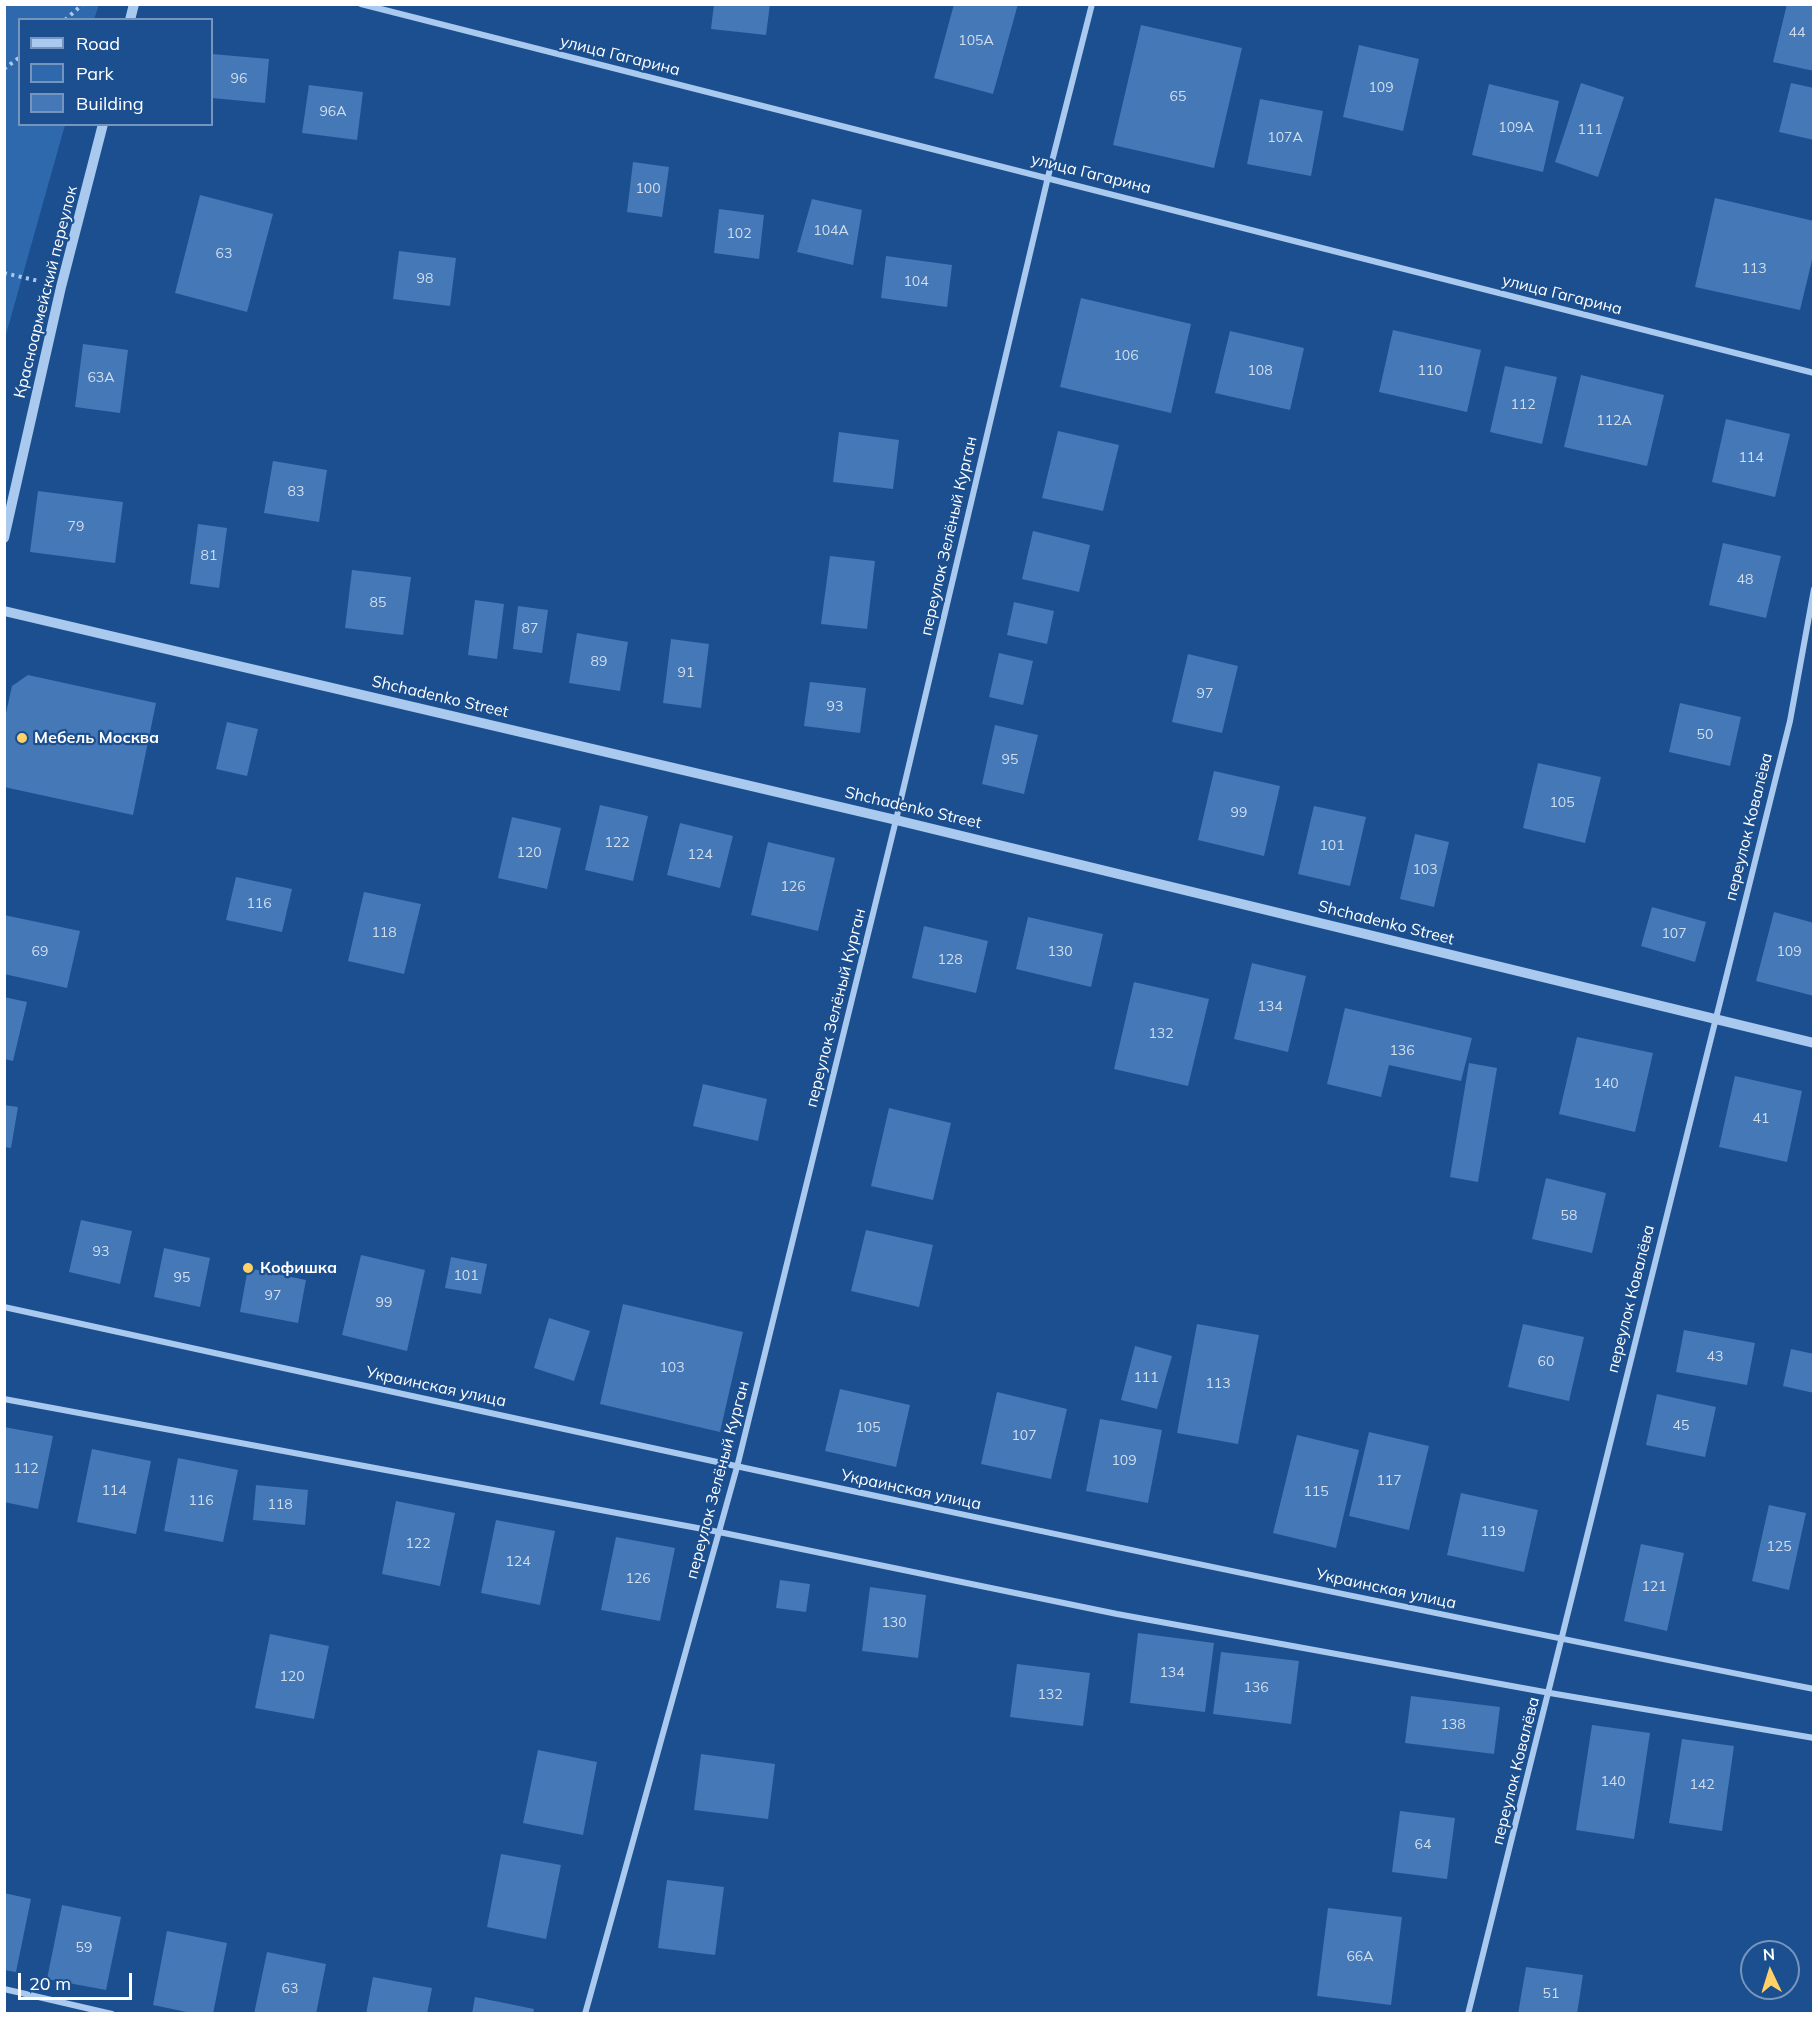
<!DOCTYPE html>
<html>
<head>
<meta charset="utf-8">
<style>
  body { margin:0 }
  #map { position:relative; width:1818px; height:2018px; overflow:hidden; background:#1b4f8f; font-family:Mulish,sans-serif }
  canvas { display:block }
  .frame { position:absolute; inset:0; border:6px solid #fff; pointer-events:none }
  .legend { position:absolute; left:18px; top:18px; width:195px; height:108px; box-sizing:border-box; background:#1b4f8f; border:2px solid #7695bc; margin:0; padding:8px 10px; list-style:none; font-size:18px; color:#fff }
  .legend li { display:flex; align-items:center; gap:12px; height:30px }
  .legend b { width:30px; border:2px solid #7695bc }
  .north { position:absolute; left:1740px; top:1940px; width:60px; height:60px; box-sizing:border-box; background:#1b4f8f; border:2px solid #7695bc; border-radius:50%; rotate:356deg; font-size:16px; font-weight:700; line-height:24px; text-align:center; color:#fff }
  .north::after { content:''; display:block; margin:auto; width:21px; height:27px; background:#ffd166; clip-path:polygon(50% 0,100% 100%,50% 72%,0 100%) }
  .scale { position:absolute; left:18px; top:1973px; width:114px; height:27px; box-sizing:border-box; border:3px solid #fff; border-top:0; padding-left:8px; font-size:18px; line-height:21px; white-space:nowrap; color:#fff; -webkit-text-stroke:4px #1b4f8f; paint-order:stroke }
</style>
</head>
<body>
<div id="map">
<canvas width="1818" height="2018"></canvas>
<div class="frame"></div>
<ul class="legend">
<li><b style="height:8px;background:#a9c9ee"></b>Road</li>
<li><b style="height:16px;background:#2e69ad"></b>Park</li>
<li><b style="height:16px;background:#4478b7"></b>Building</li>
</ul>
<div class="north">N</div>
<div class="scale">20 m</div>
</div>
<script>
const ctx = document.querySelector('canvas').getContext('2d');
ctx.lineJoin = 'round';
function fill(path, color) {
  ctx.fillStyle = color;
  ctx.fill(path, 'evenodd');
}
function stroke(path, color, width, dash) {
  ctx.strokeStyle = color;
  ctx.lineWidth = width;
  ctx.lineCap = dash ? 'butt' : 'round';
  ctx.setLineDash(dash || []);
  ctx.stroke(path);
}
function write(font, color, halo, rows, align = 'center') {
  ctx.font = font + ' Mulish,sans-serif';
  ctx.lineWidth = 4.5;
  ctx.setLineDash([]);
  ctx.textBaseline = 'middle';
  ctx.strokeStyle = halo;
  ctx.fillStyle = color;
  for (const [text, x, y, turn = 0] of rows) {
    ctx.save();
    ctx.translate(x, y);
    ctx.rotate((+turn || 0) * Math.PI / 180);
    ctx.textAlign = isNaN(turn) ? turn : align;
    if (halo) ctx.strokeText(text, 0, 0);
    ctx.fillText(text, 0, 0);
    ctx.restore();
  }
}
const green = new Path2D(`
  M5,4L99,5L94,19L20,20V124L65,125L5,338Z`);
const building = new Path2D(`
  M714,4H770L766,35L711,29Z
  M954,4H1018L993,94L934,78Z
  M1787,4H1814V71L1773,62Z
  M1141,25L1242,48L1214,168L1113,145Z
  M1359,45L1419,59L1403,131L1343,117Z
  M212,54L269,59L265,103L212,98Z
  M1581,83L1624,97L1598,177L1555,162Z
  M1791,83L1814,88V140L1779,132Z
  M1489,84L1559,101L1543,172L1472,155Z
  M309,85L363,92L357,140L302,133Z
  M1260,99L1323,111L1311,176L1247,164Z
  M633,162L669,167L662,217L627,212Z
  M200,195L273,214L247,312L175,293Z
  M1715,198L1814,221V252L1800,310L1695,287Z
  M812,199L862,210L853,265L797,252Z
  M719,209L764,215L759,259L714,253Z
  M399,251L456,258L450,306L393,299Z
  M886,256L952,265L947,307L881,298Z
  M1081,298L1191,324L1171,413L1060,387Z
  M1393,330L1481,350L1467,412L1379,392Z
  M1230,331L1304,348L1290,410L1215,393Z
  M83,344L128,350L120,413L75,407Z
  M1505,366L1557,377L1542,444L1490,432Z
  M1581,375L1664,395L1647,466L1564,447Z
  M1726,419L1790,434L1775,497L1712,482Z
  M1058,431L1119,445L1103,511L1042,498Z
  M839,432L899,440L893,489L833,482Z
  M273,461L327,470L319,522L264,513Z
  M38,491L123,502L115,563L30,552Z
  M198,524L227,528L219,588L190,584Z
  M1033,531L1090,545L1079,592L1022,579Z
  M1723,543L1781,556L1766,618L1709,605Z
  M830,556L875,561L867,629L821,624Z
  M352,570L411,577L403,635L345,628Z
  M475,600L504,604L497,659L468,655Z
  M1014,602L1054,611L1047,644L1007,635Z
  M518,606L548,610L542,653L513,649Z
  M577,633L628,642L620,691L569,683Z
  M671,639L709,644L701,708L663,703Z
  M999,653L1033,661L1023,705L989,697Z
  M1188,654L1238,666L1222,733L1172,722Z
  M28,675L156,703L133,815L4,787V722L12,686Z
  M810,682L866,688L860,733L804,726Z
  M1680,703L1741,717L1730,766L1669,752Z
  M227,722L258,729L247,776L216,769Z
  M995,725L1038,735L1024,794L982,784Z
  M1538,763L1601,777L1585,843L1523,828Z
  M1214,771L1280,786L1264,856L1198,840Z
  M600,805L648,816L633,881L585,870Z
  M1314,806L1366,817L1350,886L1298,874Z
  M512,817L561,828L547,889L498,878Z
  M680,823L733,836L720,888L667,875Z
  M1415,834L1449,842L1434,907L1400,899Z
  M768,842L835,858L818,931L751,915Z
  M236,877L292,889L282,932L226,920Z
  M364,892L421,904L404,974L348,961Z
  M1652,907L1706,922L1695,962L1641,946Z
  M1774,912L1814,923V996L1756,981Z
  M4,915L80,931L67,988L4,974Z
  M1028,917L1103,934L1091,987L1016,969Z
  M924,926L988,941L976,993L912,978Z
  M1252,963L1306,976L1288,1052L1234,1039Z
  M1134,982L1209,999L1188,1086L1114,1069Z
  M4,997L27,1002L13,1061L4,1059Z
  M1345,1008L1472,1038L1461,1081L1389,1065L1381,1097L1327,1084Z
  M1577,1037L1653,1053L1635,1132L1559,1114Z
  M1469,1063L1497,1068L1478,1182L1450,1177Z
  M1735,1076L1802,1091L1787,1162L1719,1147Z
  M703,1084L767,1099L758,1141L693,1126Z
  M4,1105L18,1107L11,1148L4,1147Z
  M889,1108L951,1123L933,1200L871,1186Z
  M1546,1178L1606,1193L1592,1253L1532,1239Z
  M81,1220L132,1231L120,1284L69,1272Z
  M866,1230L933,1245L919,1307L851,1291Z
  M164,1248L210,1258L200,1307L154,1297Z
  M361,1255L425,1270L407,1351L342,1335Z
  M451,1257L487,1264L481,1294L445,1288Z
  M248,1268L306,1280L298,1323L240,1312Z
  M623,1304L743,1332L720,1432L600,1404Z
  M549,1318L590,1331L574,1381L534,1368Z
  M1197,1324L1259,1335L1238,1444L1177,1433Z
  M1523,1324L1584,1337L1569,1401L1508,1387Z
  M1684,1330L1755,1343L1747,1385L1676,1372Z
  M1135,1346L1172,1356L1157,1409L1121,1400Z
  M1791,1349L1814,1354V1393L1783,1386Z
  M840,1389L910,1405L896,1467L825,1451Z
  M997,1392L1067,1409L1051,1479L981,1464Z
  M1657,1394L1716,1407L1705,1457L1646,1445Z
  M1100,1419L1162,1430L1148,1503L1086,1491Z
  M4,1427L53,1436L38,1509L4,1502Z
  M1369,1432L1429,1446L1409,1530L1349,1516Z
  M1297,1435L1359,1450L1336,1548L1273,1533Z
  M92,1449L151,1461L136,1534L77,1522Z
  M178,1458L238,1470L223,1542L164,1531Z
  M256,1485L308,1490L305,1525L253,1520Z
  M1461,1493L1538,1510L1524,1572L1447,1555Z
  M396,1501L455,1513L440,1586L382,1574Z
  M1769,1505L1806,1513L1789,1590L1752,1581Z
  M496,1520L555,1531L540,1605L481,1593Z
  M616,1537L675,1548L660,1621L601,1610Z
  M1641,1544L1684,1553L1667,1631L1624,1621Z
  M780,1580L810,1584L806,1612L776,1608Z
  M870,1587L926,1595L918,1658L862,1651Z
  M1138,1633L1214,1643L1205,1712L1130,1703Z
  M270,1634L329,1646L314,1719L255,1708Z
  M1221,1652L1299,1661L1291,1724L1213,1714Z
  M1017,1664L1090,1673L1083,1726L1010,1717Z
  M1411,1696L1500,1707L1494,1754L1405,1743Z
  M1592,1725L1650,1733L1634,1839L1576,1830Z
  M1682,1739L1734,1746L1722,1831L1669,1823Z
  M538,1750L597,1762L583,1835L523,1823Z
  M701,1754L775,1764L768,1819L694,1810Z
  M1400,1811L1455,1818L1447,1879L1392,1872Z
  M501,1854L561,1865L546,1939L487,1927Z
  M667,1880L724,1887L715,1955L658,1948Z
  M4,1893L31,1899L16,1972L4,1970Z
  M62,1905L121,1917L106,1990L47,1979Z
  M1328,1908L1402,1917L1391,2005L1317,1996Z
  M167,1931L227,1943L213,2014H196L153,2005Z
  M267,1952L326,1964L316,2014H254Z
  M1526,1967L1583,1975L1577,2014H1518Z
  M373,1977L432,1988L427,2014H366Z
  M475,1997L534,2009L533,2014H472Z`);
const path = new Path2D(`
  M65,20L83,4
  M4,69L20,57
  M4,273L39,281`);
const minor = new Path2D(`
  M361,4L1814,373
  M4,1307C607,1439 1209,1570 1814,1689
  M4,1399L719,1532L1117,1614L1550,1693L1814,1738
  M4,1989L112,2014
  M585,2014L737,1467L896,820L1048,177L1092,4
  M1468,2014L1790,721L1814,589`);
const tertiary = new Path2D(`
  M130,20L134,4
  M4,538L61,287L103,124
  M4,611L896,820L1814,1043`);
const markers = [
  [22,738,6,"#ffd166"],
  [248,1268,6,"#ffd166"]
];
const numberNames = [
  ["44",1797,33],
  ["105А",976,41],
  ["96",239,79],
  ["109",1381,88],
  ["65",1178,97],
  ["96А",333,112],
  ["109А",1516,128],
  ["111",1590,130],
  ["107А",1285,138],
  ["100",648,189],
  ["104А",831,231],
  ["102",739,234],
  ["63",224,254],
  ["113",1754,269],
  ["98",425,279],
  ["104",916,282],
  ["106",1126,356],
  ["108",1260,371],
  ["110",1430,371],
  ["63А",101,378],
  ["112",1523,405],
  ["112А",1614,421],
  ["114",1751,458],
  ["83",296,492],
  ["79",76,527],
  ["81",209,556],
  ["48",1745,580],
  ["85",378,603],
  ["87",530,629],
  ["89",599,662],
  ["91",686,673],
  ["97",1205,694],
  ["93",835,707],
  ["50",1705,735],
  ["95",1010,760],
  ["105",1562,803],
  ["99",1239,813],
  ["122",617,843],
  ["101",1332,846],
  ["120",529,853],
  ["124",700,855],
  ["103",1425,870],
  ["126",793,887],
  ["116",259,904],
  ["118",384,933],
  ["107",1674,934],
  ["69",40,952],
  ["130",1060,952],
  ["109",1789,952],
  ["128",950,960],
  ["134",1270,1007],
  ["132",1161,1034],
  ["136",1402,1051],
  ["140",1606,1084],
  ["41",1761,1119],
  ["58",1569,1216],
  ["93",101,1252],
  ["101",466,1276],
  ["95",182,1278],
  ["97",273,1296],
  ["99",384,1303],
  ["43",1715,1357],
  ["60",1546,1362],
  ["103",672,1368],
  ["111",1146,1378],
  ["113",1218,1384],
  ["45",1681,1426],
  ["105",868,1428],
  ["107",1024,1436],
  ["109",1124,1461],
  ["112",26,1469],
  ["117",1389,1481],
  ["114",114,1491],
  ["115",1316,1492],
  ["116",201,1501],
  ["118",280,1505],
  ["119",1493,1532],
  ["122",418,1544],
  ["125",1779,1547],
  ["124",518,1562],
  ["126",638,1579],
  ["121",1654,1587],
  ["130",894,1623],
  ["134",1172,1673],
  ["120",292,1677],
  ["136",1256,1688],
  ["132",1050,1695],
  ["138",1453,1725],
  ["140",1613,1782],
  ["142",1702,1785],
  ["64",1423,1845],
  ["59",84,1948],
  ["66А",1360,1957],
  ["63",290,1989],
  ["51",1551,1994]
];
const streetNames = [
  ["улица Гагарина",620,56,14],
  ["улица Гагарина",1091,174,14],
  ["Красноармейский переулок",46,292,-76],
  ["улица Гагарина",1562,295,14],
  ["переулок Зелёный Курган",949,536,-77],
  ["Shchadenko Street",440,697,13],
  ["Shchadenko Street",913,808,13],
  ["переулок Ковалёва",1749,827,-76],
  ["Shchadenko Street",1386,923,14],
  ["переулок Зелёный Курган",836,1008,-76],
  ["переулок Ковалёва",1631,1299,-76],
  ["Украинская улица",436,1387,12],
  ["переулок Зелёный Курган",718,1480,-75],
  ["Украинская улица",911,1490,12],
  ["Украинская улица",1386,1589,12],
  ["переулок Ковалёва",1516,1771,-76]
];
const poiNames = [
  ["Мебель Москва",34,738],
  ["Кофишка",260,1268]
];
fill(green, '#2e69ad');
fill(building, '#4478b7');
stroke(path, '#a9c9ee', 4, [3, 4.5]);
stroke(minor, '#a9c9ee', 6);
stroke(tertiary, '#a9c9ee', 10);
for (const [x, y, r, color] of markers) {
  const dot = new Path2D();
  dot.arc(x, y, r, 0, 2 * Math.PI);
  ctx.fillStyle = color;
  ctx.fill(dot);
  stroke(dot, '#1b4f8f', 2);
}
write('14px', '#d0dded', null, numberNames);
write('16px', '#fff', '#1b4f8f', streetNames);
write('bold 16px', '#fff', '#1b4f8f', poiNames, 'left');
</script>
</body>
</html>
